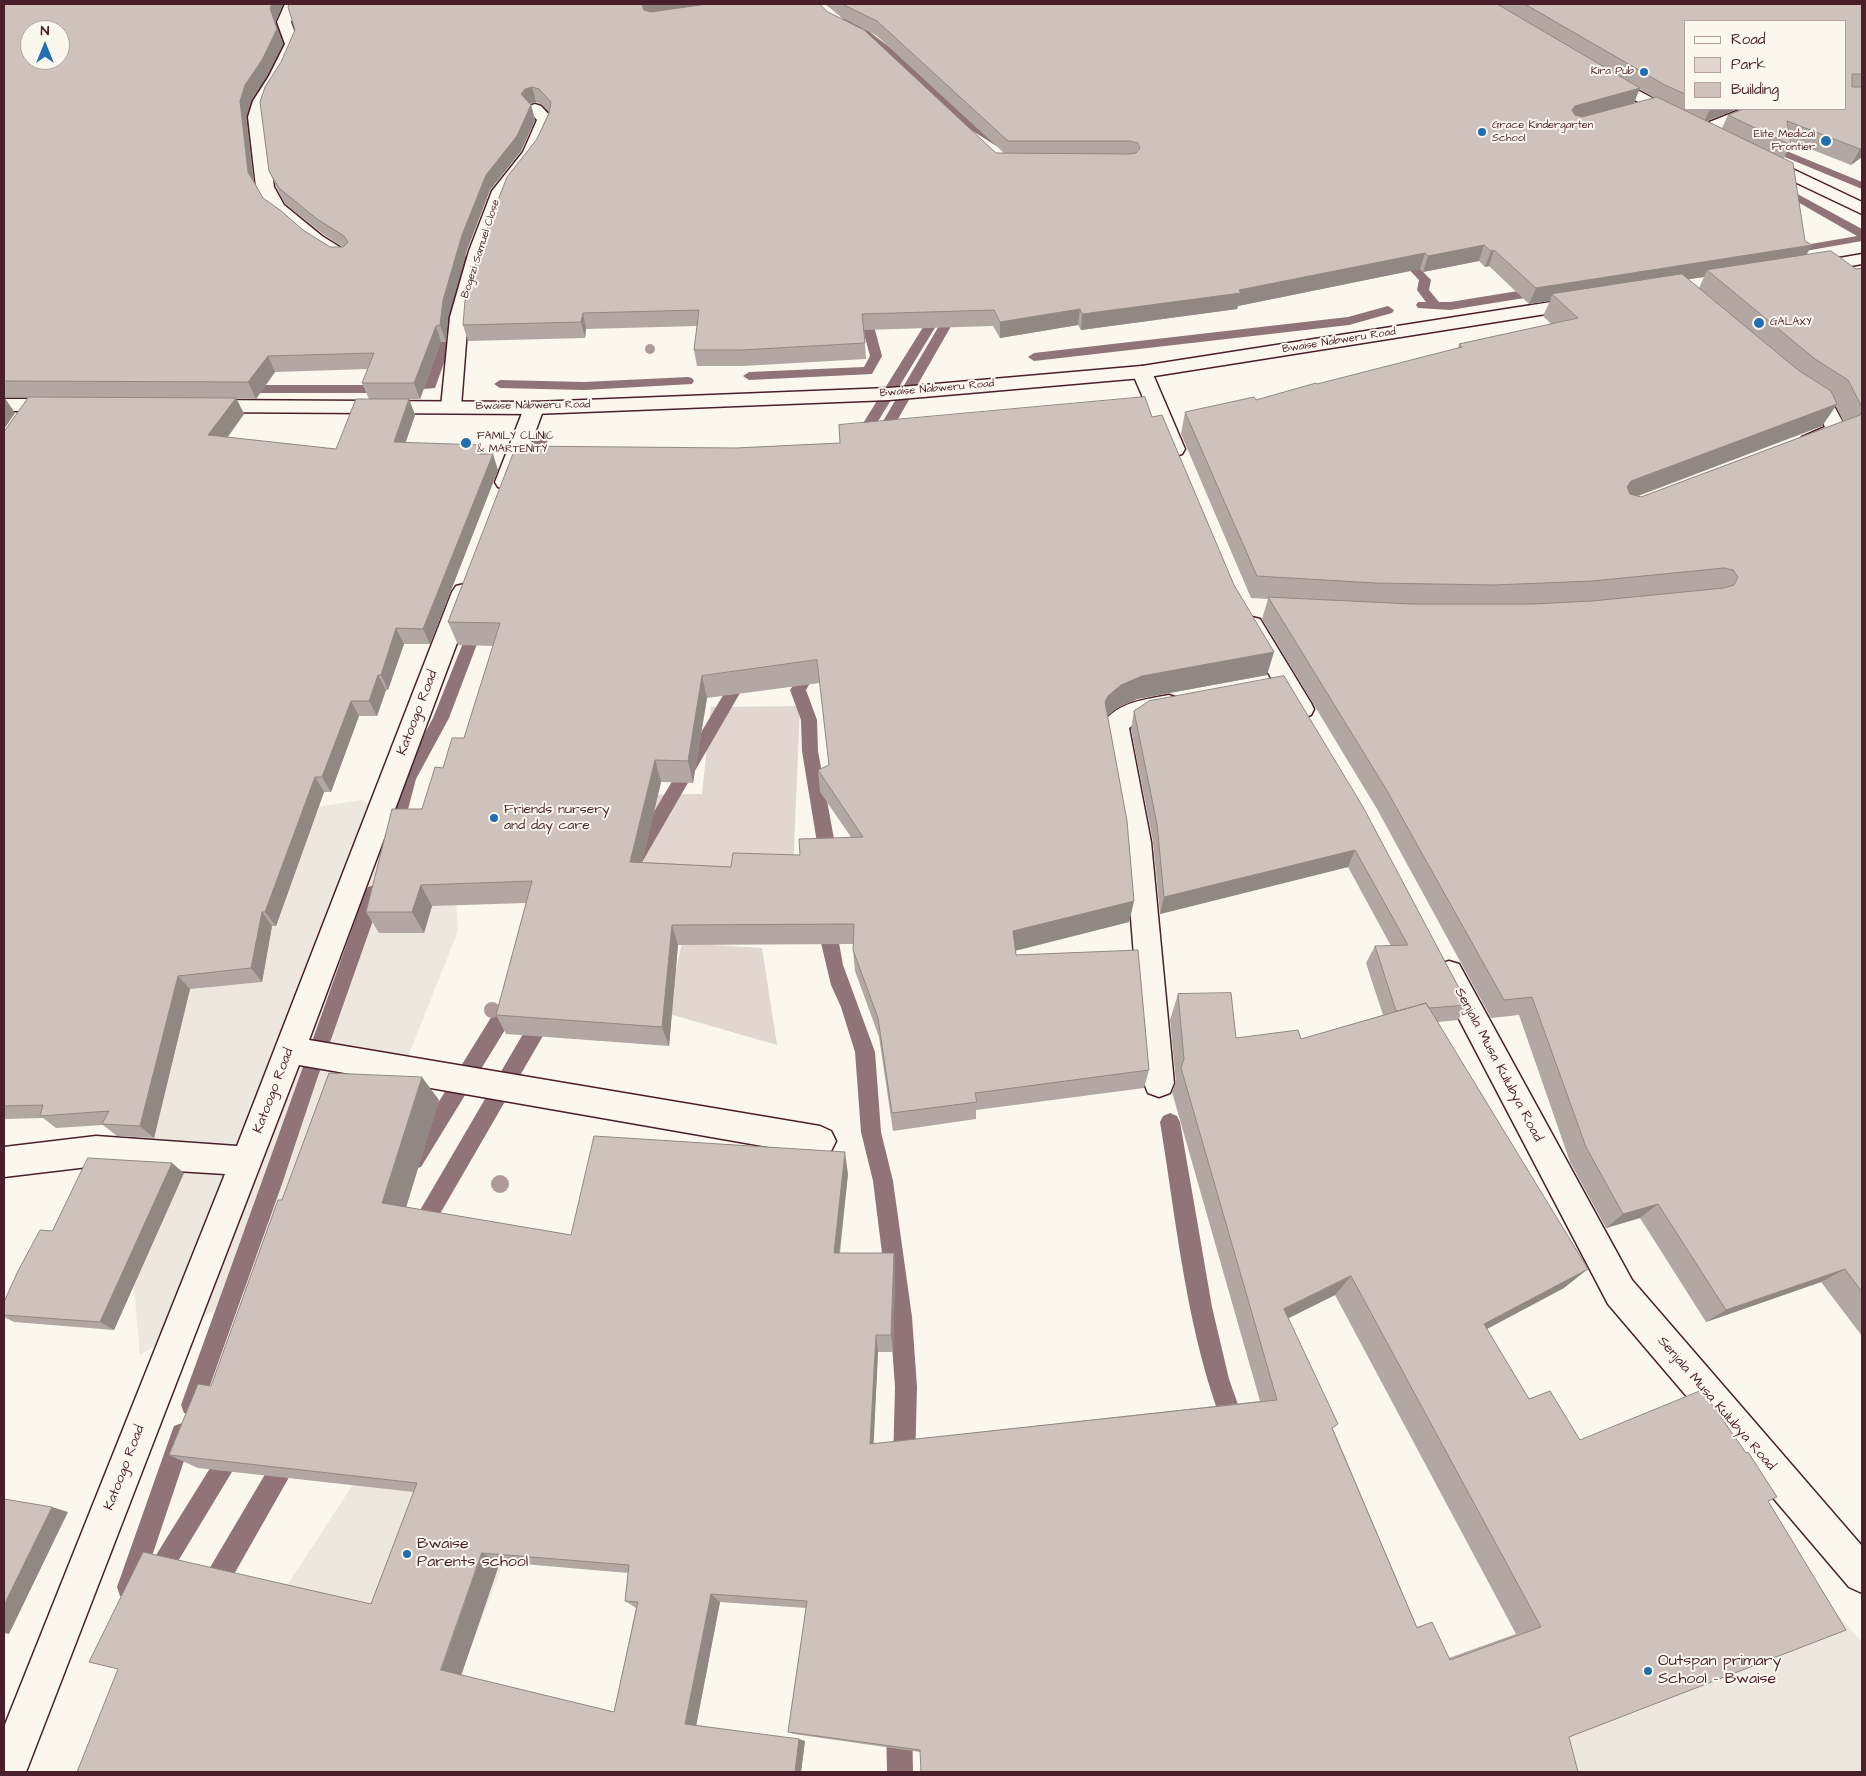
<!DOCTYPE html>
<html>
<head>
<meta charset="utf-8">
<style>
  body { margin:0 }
  #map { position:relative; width:1866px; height:1776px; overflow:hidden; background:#fbf7ec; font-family:"Architects Daughter",sans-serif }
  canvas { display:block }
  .frame { position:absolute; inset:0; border:5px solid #4a1f2b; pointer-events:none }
  .legend { position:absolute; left:1684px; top:20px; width:162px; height:90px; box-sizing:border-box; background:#fbf7ec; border:1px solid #b4a19f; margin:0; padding:6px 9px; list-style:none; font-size:15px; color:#4a1f2b }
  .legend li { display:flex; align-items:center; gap:10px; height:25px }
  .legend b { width:25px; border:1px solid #b4a19f }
  .north { position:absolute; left:20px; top:20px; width:50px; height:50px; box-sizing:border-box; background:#fbf7ec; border:1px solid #b4a19f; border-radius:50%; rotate:0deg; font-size:14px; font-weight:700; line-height:20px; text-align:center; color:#4a1f2b }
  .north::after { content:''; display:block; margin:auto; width:18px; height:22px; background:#1f6fb2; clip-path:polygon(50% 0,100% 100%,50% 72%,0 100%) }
</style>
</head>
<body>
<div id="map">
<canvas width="1866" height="1776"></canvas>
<div class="frame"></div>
<ul class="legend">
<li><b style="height:6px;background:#fbf7ec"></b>Road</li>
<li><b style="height:14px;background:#e2d7d0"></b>Park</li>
<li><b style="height:14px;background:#cfc2bc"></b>Building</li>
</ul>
<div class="north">N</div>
</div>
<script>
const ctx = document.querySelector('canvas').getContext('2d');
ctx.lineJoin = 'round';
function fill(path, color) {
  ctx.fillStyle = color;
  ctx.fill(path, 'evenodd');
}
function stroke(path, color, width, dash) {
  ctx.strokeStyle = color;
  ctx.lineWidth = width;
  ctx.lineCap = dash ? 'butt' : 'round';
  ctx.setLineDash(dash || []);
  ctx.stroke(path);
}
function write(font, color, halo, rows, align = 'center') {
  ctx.font = font + ' "Architects Daughter",sans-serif';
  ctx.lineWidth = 4;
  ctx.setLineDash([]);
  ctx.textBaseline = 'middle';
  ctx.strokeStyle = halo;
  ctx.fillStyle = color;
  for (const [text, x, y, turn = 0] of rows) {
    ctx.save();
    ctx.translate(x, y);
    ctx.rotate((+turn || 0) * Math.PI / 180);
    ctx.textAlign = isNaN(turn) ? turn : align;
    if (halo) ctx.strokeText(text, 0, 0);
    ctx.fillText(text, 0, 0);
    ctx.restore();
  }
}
const built = new Path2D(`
  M361,800L420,823L452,844L458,931L407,1059L246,1291L140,1355L120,1137L181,1001L243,819Z
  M393,1423L542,1459L450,1704L245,1650Z
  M1762,1528L1862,1642V1772H1389Z`);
const green = new Path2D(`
  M800,706L793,872L611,876L622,795L702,794L711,707Z
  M682,943L762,948L777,1045L666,1013Z`);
const stream = new Path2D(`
  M282,4H291L280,29V31L290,36C289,23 290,15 297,4H306L299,17L297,48L292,51L289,50V43C272,65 263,91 250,115L253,125L251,149L257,160L264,201L269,206L263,209C247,205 251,173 247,160C245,156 242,153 241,150C238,140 244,128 240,115L260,77L266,60L282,39L273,35L270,29Z
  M845,13L897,53L968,119L1006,143L1007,145L1006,147H998L960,123L891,57L842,18L840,16Z
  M545,104L549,105C556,117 548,125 543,136L539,137L534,134L537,124L542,118V110L520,112L515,109L520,106Z
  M1767,143L1862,182V189L1763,148L1762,146Z
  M1779,184L1862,229V241L1788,254L1784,253L1782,251L1784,249L1788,248L1857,236L1775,189L1774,187L1775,185Z
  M1401,252L1405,253L1429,278L1431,280L1429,290L1439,302H1450L1543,287L1549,291L1543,295L1450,310L1418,308L1416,305L1418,302H1426L1417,290L1419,280L1395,255Z
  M470,254L476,257L450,315L454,335L435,388L375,393H240L234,389L240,385H375L425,382L442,335L438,315L464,257Z
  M870,302L876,306L875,330L882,356L872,374L749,380L743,376L749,372L864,367L870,356L863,330L864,306Z
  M956,303L962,307L886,440L879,444L874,443L872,440L950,307Z
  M941,304L947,308L866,441L859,445L854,444L852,441L935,308Z
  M1388,306L1394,310L1392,313L1349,325L1034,361L1028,357L1034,353L1348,317Z
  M688,377L692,378L694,381L692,384L584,390L500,388L494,384L500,380L584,382Z
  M543,430L550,434L538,468L531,472L526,471L524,468L536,434Z
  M478,618L483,619L485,623L449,718L416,779L402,832L400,837L394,839L388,837L386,832L400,779L433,718L471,623L473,619Z
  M743,668L748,670L751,674L641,864L635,866L629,864L626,859L629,854L738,670Z
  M820,668L825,670L828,674L825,678L810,683L806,690L817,720L818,751L838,861L835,866L829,868L823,866L820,861L802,751L801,720L790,690L800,675Z
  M374,885L380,887L383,892L316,1082L282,1184L203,1405L200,1413L192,1416L184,1413L181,1405C243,1234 305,1063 365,892L368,887Z
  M834,915L840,917L843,922L839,943L843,965L875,1052L881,1132L893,1181L912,1317L917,1387L915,1464L912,1472L904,1475L896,1472L893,1464L895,1387L890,1317L873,1181L861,1132L855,1052L841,1007L831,985L821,943L828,917Z
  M512,993L519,995L521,1001L519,1007L421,1167L414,1169L407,1167L404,1160L407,1153L505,995Z
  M544,1008L551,1010L553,1016L551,1022L426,1238L419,1241L412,1238L409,1231L412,1224L537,1010Z
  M1170,1113L1177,1116L1180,1122L1212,1307L1229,1379L1246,1427L1243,1435L1235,1438L1227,1435C1187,1338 1177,1225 1160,1122L1163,1116Z
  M182,1423L190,1426L193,1434L148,1568L225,1444L233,1441L241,1444L244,1452L163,1586L155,1590L147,1586L144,1580L138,1596L129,1599L120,1596L117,1587L171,1434L174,1426Z
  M288,1446L296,1449L299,1457L296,1465L220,1599L211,1602L202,1599L199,1590L202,1581L280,1449Z
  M899,1712L908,1716L912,1725L913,1772H887L886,1725L890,1716Z`);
const minor = new Path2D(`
  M285,4H299L291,22L299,44L285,76L269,101L264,117L274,187L284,205L322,236L346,251L349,255L346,259L340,260L334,259L310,244L288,224L271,212L256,187L248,117L253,101L269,76L285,44L277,22Z
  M535,104L541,106L553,119L551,128L539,153L509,192L487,251L468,317L461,407L458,411L451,413L444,411L441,407L450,317L469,251L492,191L523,152L537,120L527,109L529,106Z
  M1742,109H1764L1762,112L1709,133H1697L1695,130L1697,127Z
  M1142,366L1149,368L1152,372L1185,449L1182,454L1175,456L1168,454L1165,449L1132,372L1135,368Z
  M1801,387L1808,389L1833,404L1847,430C1841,440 1813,450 1802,447L1799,442L1802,437L1825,427L1818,412L1794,397L1791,393L1794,389Z
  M534,402L541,404L544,408L517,482L514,487L506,489L498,487L495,482L524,408L527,404Z
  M464,584L472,586L476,592L309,1040L820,1126L831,1131L836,1141L831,1151L820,1156L299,1065L26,1772H4V1727L225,1174L96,1166L4,1177V1147L96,1136L237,1146L452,592L456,586Z
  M1252,617L1260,619L1311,703L1314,709L1311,715L1302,718L1293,715L1240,625L1244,619Z
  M1169,695L1178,698L1181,704L1178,710L1145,718L1129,728L1151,842L1174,1083L1170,1093L1159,1097L1148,1093L1144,1083L1125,842L1103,724C1116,702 1147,699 1169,695Z
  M1449,961L1459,964L1632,1280L1862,1546V1593L1849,1587L1608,1304L1435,973L1439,964Z`);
const tertiary = new Path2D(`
  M1605,73L1683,114L1685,117L1683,120H1671L1600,81L1597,78L1600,75Z
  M1763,155L1862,202V214L1757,164L1755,160L1757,156Z`);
const secondary = new Path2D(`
  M1862,254V264L1811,273L1805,272L1802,268L1805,264L1811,263Z
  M1583,297L1590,299L1592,303L1590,307L1142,378L889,400L534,414L203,412L196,410L193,406L196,402L203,400L534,402L889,388L1142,366Z
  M4,399H60L67,401L70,405L67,409L60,411H4Z`);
const trees = [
  [650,349,5],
  [492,1010,8],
  [500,1184,9]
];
const wall = new Path2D(`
  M4,4H283L275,23L283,44L267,75L251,100L246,116L254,181L263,198L303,230L330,247H343L323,234L285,204L276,186L269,171L260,102L828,12L996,153H1004L877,36L841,17L825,4H1862V157L1851,165L1790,141L1791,145L1784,158L1806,255L1856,269L1862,268V1336L1821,1282L1706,1322L1640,1218L1606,1228L1570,1162L1519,1015L1491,1018L1377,809L1262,619L1268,599L1251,598L1181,434L1185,412L1256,400L1458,349L1459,344L1551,324L1543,316L1550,301L1529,304L1489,266L1485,267L1479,261L1423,272L1420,269L1238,306L1237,309L1081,330L1078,325L1000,338L993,326L864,330L866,359L743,366H697L694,350L697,326L586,329L585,338L468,341L463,325L537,139L549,112L542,105L536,102L530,104L531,105L535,120L521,151L490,190L467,250L448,316L446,342H441L420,399H409L415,415L406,442L485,454L498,470L430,644H404L388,690H386L377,716H359L331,792H324L276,926H272L262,982L190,989L154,1138L117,1136L103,1125L56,1128L43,1118L4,1119V432L29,397H4L15,413L4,429ZM1685,21L1845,109L1728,115L1722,128L1707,121L1738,109H1685ZM1640,89L1654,98L1631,104ZM1704,277L1699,288L1688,279ZM368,369L362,383L369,399L336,449L227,438L244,414L236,398L256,399L275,372ZM1836,406L1843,421L1641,497L1638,496L1822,426Z
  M1152,417L1267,675L1137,699L1117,708L1107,716L1134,901L1129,922L1015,950L1016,955L1149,1070L1144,1088L976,1110V1119L893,1131L879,1037L855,971L853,950V944L678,945L669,1046L506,1034L496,1015L526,903L432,906L424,933H379L366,912L443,768L464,738L493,646L458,645L448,622L736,448L840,443L839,425ZM820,683L829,765L818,770L820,792L851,837L800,855L731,867L642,862L661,782L693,783L707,698Z
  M1284,676L1468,1005L1458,1020L1438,1022L1564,1288L1487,1329L1529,1399L1580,1440L1768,1501L1846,1630L920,1752L794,1734L788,1732L806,1608L720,1602L696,1725L805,1741L801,1772H77L371,1604L414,1492L198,1468L169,1455L211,1386L282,1200L439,1100L406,1207L571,1235L848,1174L840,1253H894L895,1272L893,1352H878L873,1444L1260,1401L1172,1092L1176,1082L1170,1020L1178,994L1236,1038L1301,1039L1383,1015L1366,963L1375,946H1391L1348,867L1160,914L1153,842L1131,729L1134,711ZM1335,1295L1516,1634L1449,1658L1432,1622L1417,1627L1333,1429L1288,1318ZM500,1562L628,1573L625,1601L636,1608L614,1712L461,1675Z
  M184,1173L114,1330L14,1322L4,1317V1302L52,1231Z`);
const shadedWall = new Path2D(`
  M272,4H283L275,23L283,44L267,75L251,100L246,116L254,187L248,172L240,101Z
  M643,4H727L644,20L642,5Z
  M532,87L536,102L528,104L521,94L525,89Z
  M1640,88L1634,103L1569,121L1572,110L1575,106Z
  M531,105L535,120L521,151L490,190L467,250L448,316L446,342L440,325L443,300L462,235L486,175Z
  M1710,109H1738L1704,122Z
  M1862,148V157L1851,165L1860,149Z
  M1484,245L1479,261L1423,272L1428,256Z
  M1812,245L1803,261L1707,270L1704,277L1558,299L1552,294L1550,301L1529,304L1536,288Z
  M1494,250L1489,266L1485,267L1491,251Z
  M1425,253L1420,269L1238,306L1237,309L1081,330L1082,314L1239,290Z
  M1080,309L1078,325L1000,338V322Z
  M583,313L586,329L585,338L581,322Z
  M436,326L441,342L420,399L414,383Z
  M268,356L275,372L256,399L248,382Z
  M4,397L15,413L4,429Z
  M236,398L244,414L217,452L208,435Z
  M409,399L415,415L400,458L394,442Z
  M1837,404L1822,426L1619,503L1627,487L1631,481Z
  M482,445L488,461L478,454Z
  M493,454L498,470L430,644L423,629Z
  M396,628L404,644L388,690L381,675Z
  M1274,652L1267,675L1137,699L1117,708L1105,718V702L1108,696L1121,685L1142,676Z
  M378,675L386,690L377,716L369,701Z
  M702,676L707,698L693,783L688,761Z
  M351,701L359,716L331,792L322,777Z
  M655,760L661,782L637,883L630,862Z
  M315,777L324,792L276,926L265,912Z
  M1355,850L1348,867L1160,914L1164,897Z
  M421,885L432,906L424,933L412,912Z
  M1134,901L1129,922L1011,952L1013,931Z
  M262,912L272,926L262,982L251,968Z
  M672,925L678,945L669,1046L662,1027Z
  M178,976L190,989L154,1138L140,1126Z
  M422,1077L439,1100L401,1224L382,1203Z
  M845,1152L848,1174L837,1272L834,1253Z
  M172,1163L184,1173L114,1330L100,1322Z
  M1658,1204L1640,1218L1606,1228L1623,1214Z
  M894,1253L895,1272L893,1352L891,1335Z
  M1588,1269L1564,1288L1464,1341L1484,1324Z
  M1845,1269L1821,1282L1706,1322L1726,1310Z
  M1351,1276L1335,1295L1271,1327L1284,1309Z
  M876,1335L878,1352L873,1457L870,1444Z
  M52,1507L68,1512L9,1634L4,1633V1605Z
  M482,1553L500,1562L461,1676L441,1670Z
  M711,1594L720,1602L696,1727L685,1724Z
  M799,1739L805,1741L801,1772H795Z`);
const building = new Path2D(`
  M4,4H272L270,8L277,29L262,60L245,85L240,101L248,172L263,198L280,210L303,230L330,247H343L348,242L344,236L317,219L279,188L269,171L260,102L265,87L281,62L295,30L288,7L289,4H643L642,5L644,10L651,12L707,4H819L828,12L864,30L996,153L1130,154L1136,153L1140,148L1138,143L1130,141H1008L877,21L842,4H1497L1640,88L1575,106L1572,110L1575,115L1582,117L1657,97L1793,163L1805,241L1812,245L1536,288L1494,250L1491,251L1484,245L1428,256L1425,253L1239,290L1241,293L1082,314L1080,309L1000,322L994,310L862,314L865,343L741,350H694L699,310L583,313L581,322L463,325L465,301L484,236L507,177L537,139L549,113L551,102L539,89L532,87L525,89L521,94L531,105L517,136L486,175L462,235L443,300L440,325L436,326L414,383H362L374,353L268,356L248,382L4,381ZM30,30H60V60H30Z
  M1525,4H1862V74H1852V87H1862V148L1860,149L1787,121L1791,145L1728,115L1744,109H1845V21H1685V94L1665,85Z
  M1831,251L1856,269L1862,268V407L1848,380L1815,359L1707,270Z
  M1682,274L1798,370L1831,391L1837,404L1631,481L1627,487L1630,494L1641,497L1860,415L1862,411V1292L1845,1269L1726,1310L1658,1204L1623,1214L1586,1147L1532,997L1504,1000L1386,789L1268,597L1411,604H1533L1592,601L1724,588L1734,585L1738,577L1733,570L1724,568L1592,581L1494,585L1375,583L1257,576L1185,412L1254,397L1256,400L1316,383L1317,384L1462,347L1459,344L1578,318L1552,294Z
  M29,397L236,398L208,435L336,449L356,399H409L394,442L482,445L478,454H493L423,629L396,628L381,675H378L369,701H351L322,777H315L265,912H262L251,968L178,976L140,1126L102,1124L109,1111L40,1116L43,1105L4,1106V432Z
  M1145,397L1152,417L1162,415L1234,585L1274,652L1142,676L1121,685L1108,696L1105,702L1127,821L1134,901L1013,931L1016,955L1138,950L1149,1070L975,1093L977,1102L892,1113L878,1018L853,950L854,924L672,925L662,1027L496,1015L532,881L421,885L412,912H366L392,809H422L435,767L443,768L452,738H464L500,623L448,622L516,446L736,448L840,443L839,425ZM817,660L829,765L818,770L863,837L799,839L800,855L733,853L731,867L630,862L655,760L688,761L702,676Z
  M1284,676L1363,807L1468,1005L1429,1008L1426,1003L1401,1010L1396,1011L1375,946L1408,945L1355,850L1164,897L1157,824L1134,711L1149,701Z
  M1231,993L1236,1038L1298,1030L1301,1039L1426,1003L1588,1269L1484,1324L1529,1399L1550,1391L1580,1440L1702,1390L1746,1453L1748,1452L1777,1497L1768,1501L1846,1630L1569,1737L1578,1772H921L920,1750L788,1732L807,1601L711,1594L685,1724L799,1739L795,1772H77L118,1669L89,1662L143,1552L371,1604L417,1483L169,1455L198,1384L211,1386L278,1200H282L329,1073L422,1077L382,1203L571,1235L594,1136L845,1152L834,1253H894L891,1335H876L870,1444L1277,1400L1181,1068L1184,1059L1178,994ZM1351,1276L1541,1627L1450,1660L1432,1622L1417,1628L1332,1428L1338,1424L1284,1309ZM482,1553L629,1565L625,1601L638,1602L614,1712L441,1670Z
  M88,1158L172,1163L100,1322L4,1315V1302L18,1271L40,1230L52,1231Z
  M4,1499L52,1507L4,1605Z`);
const markers = [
  [1644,72,5,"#1f6fb2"],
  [1482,132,5,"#1f6fb2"],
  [1826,141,6,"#1f6fb2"],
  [1759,323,6,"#1f6fb2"],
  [466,443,6,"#1f6fb2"],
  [494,818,5,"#1f6fb2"],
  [407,1554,5,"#1f6fb2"],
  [1648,1671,5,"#1f6fb2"]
];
const farPoinames = [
  ["Kira Pub",1634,72,"right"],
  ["Grace Kindergarten",1492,126],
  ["School",1492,139],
  ["Elite Medical",1815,135,"right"],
  ["Frontier",1815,148,"right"],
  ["GALAXY",1770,323],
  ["FAMILY CLINIC",477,437],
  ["& MARTENITY",477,450]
];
const farStreetnames = [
  ["Bogezi Samuel Close",481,249,-72],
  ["Bwaise Nabweru Road",1339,341,-9],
  ["Bwaise Nabweru Road",937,389,-5],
  ["Bwaise Nabweru Road",533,406,-1]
];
const streetNames = [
  ["Katoogo Road",418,713,-69],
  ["Senjala Musa Kulubya Road",1498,1065,62],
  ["Katoogo Road",274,1091,-69],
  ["Senjala Musa Kulubya Road",1716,1404,49],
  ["Katoogo Road",125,1468,-69]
];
const poiNames = [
  ["Friends nursery",504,810],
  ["and day care",504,826]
];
const nearPoinames = [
  ["Bwaise",417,1545],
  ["Parents school",417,1563],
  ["Outspan primary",1658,1662],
  ["School - Bwaise",1658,1680]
];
fill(built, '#eee7de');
fill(green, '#e2d7d0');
fill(stream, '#907477');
stroke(minor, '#4a1f2b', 3);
stroke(tertiary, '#4a1f2b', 3);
stroke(secondary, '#4a1f2b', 3);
fill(minor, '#fbf7ec');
fill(tertiary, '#fbf7ec');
fill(secondary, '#fbf7ec');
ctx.fillStyle = '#af9a98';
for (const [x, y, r] of trees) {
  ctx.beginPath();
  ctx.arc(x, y, r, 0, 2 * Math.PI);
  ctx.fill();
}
fill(wall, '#b2a7a2');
fill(shadedWall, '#918884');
fill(building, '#cfc2bc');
stroke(building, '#918884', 1);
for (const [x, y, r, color] of markers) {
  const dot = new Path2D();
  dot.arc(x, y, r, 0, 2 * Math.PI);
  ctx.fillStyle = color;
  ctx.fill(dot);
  stroke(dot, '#fbf7ec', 2);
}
write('11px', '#4a1f2b', '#fbf7ec', farPoinames, 'left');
write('11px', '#4a1f2b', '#fbf7ec', farStreetnames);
write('14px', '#4a1f2b', '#fbf7ec', streetNames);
write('14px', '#4a1f2b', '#fbf7ec', poiNames, 'left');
write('16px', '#4a1f2b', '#fbf7ec', nearPoinames, 'left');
</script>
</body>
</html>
